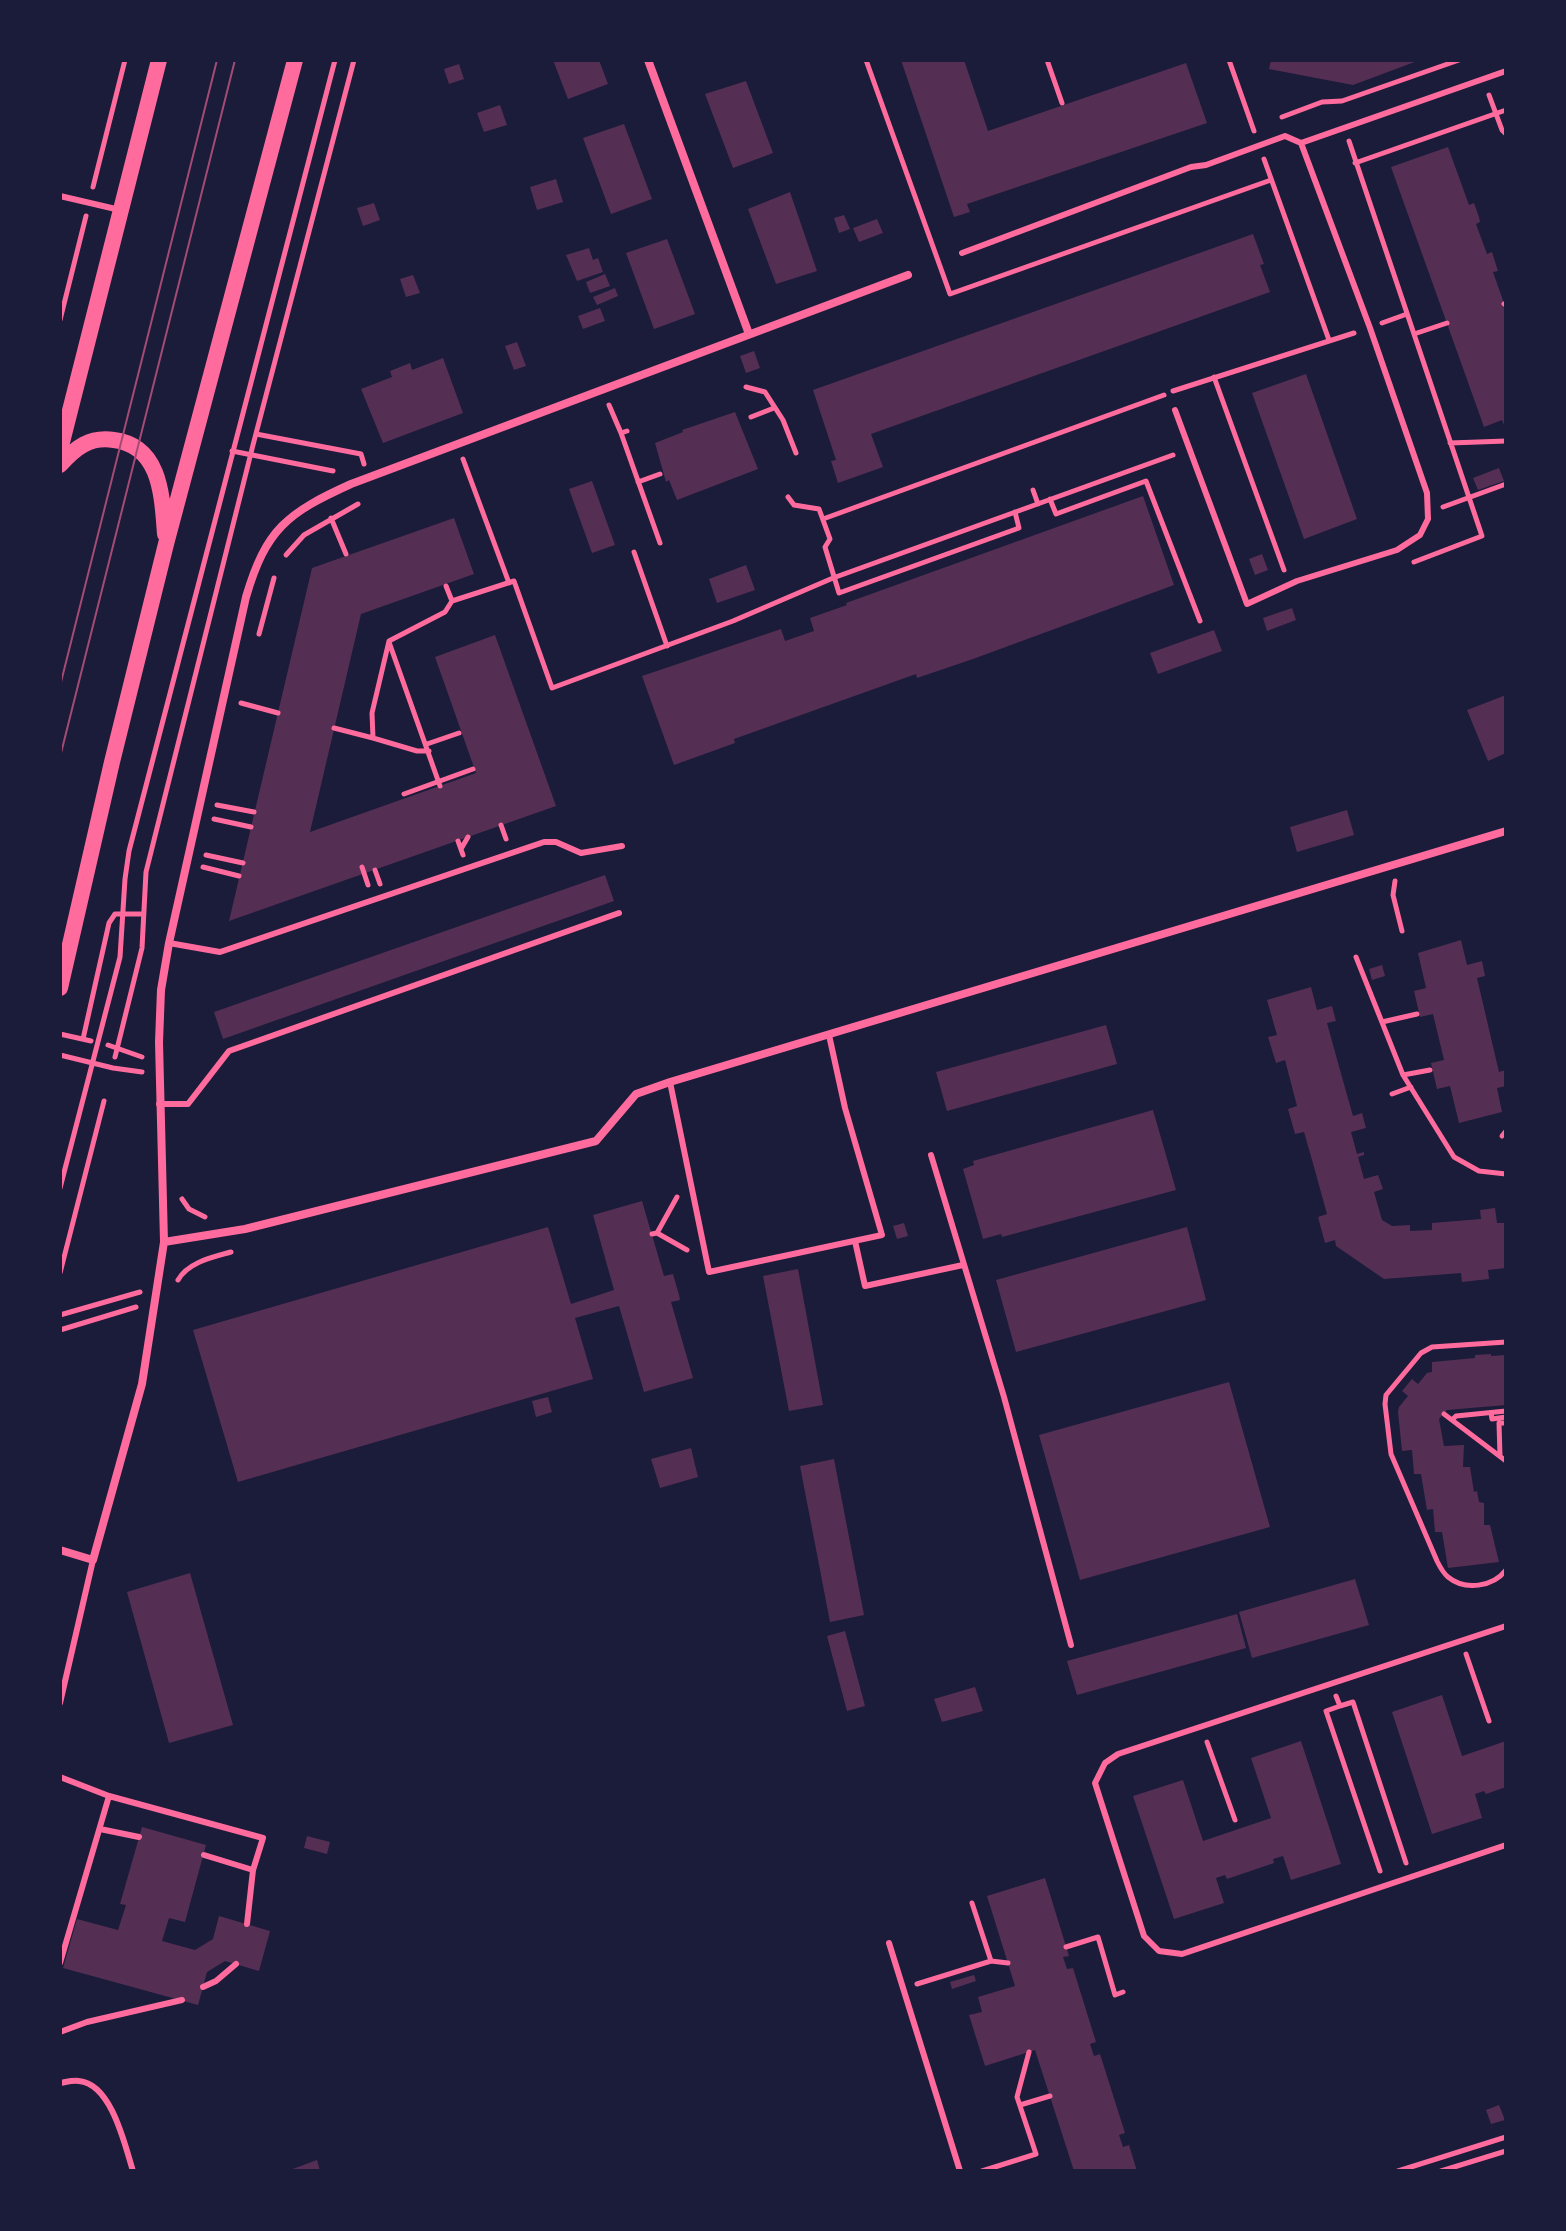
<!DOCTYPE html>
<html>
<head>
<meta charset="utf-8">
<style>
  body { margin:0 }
  #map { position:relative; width:1566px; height:2231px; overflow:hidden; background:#1b1b3a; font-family:Helvetica,sans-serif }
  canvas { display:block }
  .frame { position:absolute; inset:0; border:62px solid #1b1b3a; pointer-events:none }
</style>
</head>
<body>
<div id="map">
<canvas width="1566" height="2231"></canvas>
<div class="frame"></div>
</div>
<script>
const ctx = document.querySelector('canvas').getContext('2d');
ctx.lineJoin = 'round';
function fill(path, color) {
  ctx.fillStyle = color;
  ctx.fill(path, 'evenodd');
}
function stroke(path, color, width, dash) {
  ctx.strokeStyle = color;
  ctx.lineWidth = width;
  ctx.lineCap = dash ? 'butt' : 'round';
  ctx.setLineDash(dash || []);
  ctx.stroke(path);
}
const building = new Path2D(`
  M553,60H599L608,84L568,99Z
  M901,60H964L988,131L1186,63L1207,123L967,204L970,212L954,217Z
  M1271,60H1420L1353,85L1269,69Z
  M459,64L464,79L449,84L444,69Z
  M746,81L773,153L733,168L705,94Z
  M500,105L507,125L484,132L477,113Z
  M624,124L652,199L611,214L583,138Z
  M1448,147L1469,205L1474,203L1479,217L1480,222L1476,224L1487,254L1492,252L1498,271L1493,272L1506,309V430L1502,420L1484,427L1391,167Z
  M556,179L563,202L537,210L530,187Z
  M790,192L817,271L776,284L748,209Z
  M374,203L380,220L363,226L357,208Z
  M844,215L850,229L839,233L834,218Z
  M877,219L883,233L859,242L853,228Z
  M1253,234L1264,264L1260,265L1270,292L871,434L883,467L838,483L831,461L836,460L813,390Z
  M667,239L695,314L654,329L626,253Z
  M589,248L593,260L598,258L603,272L577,281L566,255Z
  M605,274L610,286L590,293L586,282Z
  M413,275L420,293L406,297L400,279Z
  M615,288L618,296L597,305L593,297Z
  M600,308L605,321L583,329L578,316Z
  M517,342L526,366L514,370L505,346Z
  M754,351L760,368L746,373L740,356Z
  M443,358L463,413L383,443L361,389L392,377L390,371L410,363L412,370Z
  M1306,374L1357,519L1304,539L1252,393Z
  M735,412L758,469L677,500L669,480L666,482L655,443L683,432L682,430Z
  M1499,468L1504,481L1478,490L1473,478Z
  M592,481L615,545L592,553L569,489Z
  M1143,496L1174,585L973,659L917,678L916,674L734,739L735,743L674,765L642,676L781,629L785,641L814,631L810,618L847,605L846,603Z
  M454,518L474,574L361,614L310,832L476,773L435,657L495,635L556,806L229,921L312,568Z
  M1262,554L1268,570L1255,575L1249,559Z
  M746,565L755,590L717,603L709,579Z
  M1292,608L1296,620L1267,631L1263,618Z
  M1214,630L1222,651L1158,674L1150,653Z
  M1506,695V753L1488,761L1467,710Z
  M1347,810L1354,835L1297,852L1290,827Z
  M605,875L614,901L223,1039L214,1012Z
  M1461,940L1467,965L1482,961L1485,976L1477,978L1499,1072L1506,1070V1086L1497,1088L1502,1112L1459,1123L1450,1086L1437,1089L1431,1063L1444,1060L1433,1014L1420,1017L1414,991L1426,988L1418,953Z
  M1382,965L1385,976L1372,980L1369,969Z
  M1311,987L1317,1010L1332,1006L1336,1021L1327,1023L1340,1070L1353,1116L1362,1113L1366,1128L1351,1132L1357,1154L1364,1152V1155L1358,1157L1364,1179L1378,1175L1383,1189L1374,1192L1382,1220L1392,1226L1410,1225V1231L1432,1230V1223L1481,1219L1480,1210L1495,1208L1497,1223H1506V1268L1488,1270L1489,1279L1462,1282L1461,1273L1384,1279L1336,1246L1335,1240L1325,1243L1318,1217L1327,1214L1314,1167L1304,1132L1295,1134L1288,1109L1297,1106L1285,1060L1276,1063L1268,1037L1277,1035L1267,1000Z
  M1106,1025L1117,1064L947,1111L936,1072Z
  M1153,1110L1176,1190L1002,1237L1001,1234L983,1239L963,1169L974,1165L973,1161Z
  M642,1201L664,1276L673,1274L679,1295L680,1300L671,1302L693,1378L644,1392L619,1306L575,1318L593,1379L238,1482L193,1330L548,1227L571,1304L614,1290L593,1215Z
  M904,1223L908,1236L897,1239L893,1226Z
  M1187,1227L1206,1300L1016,1352L996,1280Z
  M798,1269L823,1405L789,1411L763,1276Z
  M1491,1354V1356L1506,1355V1405L1447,1410L1439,1419L1444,1446L1464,1445L1463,1467H1470L1474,1492L1477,1491L1479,1502L1484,1503V1525H1490L1499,1562L1448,1568L1442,1532H1435L1433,1509L1427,1510L1421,1474H1414L1412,1450L1402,1451L1398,1412L1399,1407L1408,1396L1402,1391L1412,1379L1418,1384L1427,1373L1432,1372V1362L1475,1358V1355Z
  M1229,1382L1270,1527L1080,1580L1039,1435Z
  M548,1397L552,1412L536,1417L532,1401Z
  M691,1448L698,1477L660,1488L651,1459Z
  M834,1459L864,1615L830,1622L800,1466Z
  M190,1573L233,1725L169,1743L127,1592Z
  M1355,1579L1369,1625L1252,1658L1239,1612Z
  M1237,1614L1246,1648L1077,1695L1067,1661Z
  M845,1631L865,1706L847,1711L827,1636Z
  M975,1687L983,1711L942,1722L934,1699Z
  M1442,1695L1462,1756L1506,1741V1787L1486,1794L1484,1791L1475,1794L1482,1818L1432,1834L1392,1712Z
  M1301,1741L1341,1864L1291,1880L1283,1856L1273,1859L1274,1863L1227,1879L1225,1875L1216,1878L1224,1903L1174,1919L1133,1796L1183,1780L1203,1841L1271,1818L1251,1758Z
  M142,1827L206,1845L185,1922L169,1918L162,1941L195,1950L213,1939L219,1916L270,1931L259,1971L225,1961L207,1972L198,2005L63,1968L77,1919L118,1930L126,1905L120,1904Z
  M307,1836L330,1842L327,1854L304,1848Z
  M1045,1878L1069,1956L1063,1957L1067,1969L1073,1968L1096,2042L1090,2044L1094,2056L1100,2054L1125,2133L1119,2135L1123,2147L1129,2145L1137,2171H1074L1035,2050L985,2066L969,2015L982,2012L978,1997L1015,1986L987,1896Z
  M974,1975L976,1981L952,1989L950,1982Z
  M1499,2105L1505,2120L1491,2124L1486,2110Z
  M317,2160L320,2171H287Z`);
const path = new Path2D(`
  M866,60L950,294L1271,180
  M1047,60L1062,103
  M1229,60L1254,131
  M1489,95L1502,130L1506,134
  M1282,117L1322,102L1342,101L1459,60
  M1349,141L1482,536L1414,562
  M1264,159L1329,340
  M1355,163L1506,110
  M93,187L125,60
  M1504,304L1506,303
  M60,320L86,216
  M1382,323L1407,314
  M1414,334L1447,323
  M1214,377L1284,570
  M746,387L765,392L783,420L796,453
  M1173,391L1354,333
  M609,405L621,433
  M751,417L774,408
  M627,431L621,433L660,543
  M256,434L361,454L364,464
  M1450,443L1506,441
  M232,451L333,471
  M463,459L509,583
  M638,482L660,474
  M1033,490L1038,504
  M788,497L794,505L819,509L830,539L825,547L839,593L1019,528L1015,512
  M1050,499L1056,514L1146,481L1200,621
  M1443,507L1506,484
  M331,518L346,554
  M823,519L1164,395
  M634,552L667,646
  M286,555L304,535L358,504
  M446,586L452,601
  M259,634L274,578
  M389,642L440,786
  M241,703L278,713
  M334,728L373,738
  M427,744L459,733
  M429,751H417L373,738L372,713L389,641L445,612L452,601L514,581L552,688L733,621L833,578L1173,455
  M404,794L473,769
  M217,805L254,812
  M214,819L251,827
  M501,825L506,839
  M458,841L463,855
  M461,849L468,837
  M206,855L243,863
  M203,867L239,876
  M362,867L368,885
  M375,870L380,884
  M1395,881L1393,895L1402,931
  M1356,957L1403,1075L1454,1157L1479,1171L1506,1174
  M1382,1022L1417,1014
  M60,1034L91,1041
  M83,1039L109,923L115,914H143
  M108,1045L142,1057
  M60,1055L113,1068L142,1072
  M115,1057L142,948L146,872L253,445L354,60
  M1403,1075L1430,1070
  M1392,1094L1411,1087
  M1502,1136L1506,1131
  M60,1188L120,957L125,879L129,851L335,60
  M182,1199L189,1209L205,1217
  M657,1233L687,1250
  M652,1234L657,1233L677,1197
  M60,1273L104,1101
  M178,1280C188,1262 213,1257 231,1252
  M60,1315L140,1292
  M60,1330L136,1307
  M1506,1342L1432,1347L1421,1353L1386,1395L1385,1404L1391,1454L1437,1561C1440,1567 1443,1573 1448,1577C1465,1591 1493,1587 1506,1570
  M1491,1413L1492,1419L1506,1417
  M1444,1414L1506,1461
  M1452,1420L1456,1416L1506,1411
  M1500,1456L1499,1423H1506
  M1466,1654L1489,1721
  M1336,1696L1340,1706L1353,1702L1406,1863
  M1340,1706L1326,1711L1380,1871
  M1207,1742L1235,1820
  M972,1903L991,1961
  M1066,1947L1098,1937L1115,1995L1123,1992
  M917,1984L991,1961L1008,1963
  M1020,2105L1050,2096
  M982,2171L1036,2154L1017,2097L1029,2052
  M1398,2171L1506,2137
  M1441,2171L1506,2151`);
const service = new Path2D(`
  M60,196L120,210
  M962,253L1191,167L1206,165L1285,136L1301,143
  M1175,410L1247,604L1297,581L1397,550L1420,535L1428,519L1427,493L1370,328L1301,143L1506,71
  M169,943L220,952L544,842H556L581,853L622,846
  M670,1082L709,1272L882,1235L845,1108L829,1035
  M159,1104H188L229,1051L619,913
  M931,1155L1004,1397L1071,1645
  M855,1241L865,1286L963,1265
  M1506,1626L1118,1754L1105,1763L1095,1783L1144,1936L1159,1951L1182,1954L1506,1845
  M60,1703L93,1560
  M60,1777L109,1796L60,1963
  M109,1796L263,1838L253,1870L247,1924
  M100,1829L139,1837
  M204,1855L253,1870
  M889,1943L960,2171
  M203,1987L216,1981L236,1964
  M60,2032L87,2022L182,2000
  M60,2083C66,2082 73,2080 79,2081C112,2084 125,2146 133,2171`);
const minor = new Path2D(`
  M648,60L749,334
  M164,1242L245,1229L596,1141L636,1094L670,1082L1506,831
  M60,1550L93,1560L142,1384L164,1242L159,1042L161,990L169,943L246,597C266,529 287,513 351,484L908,275`);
const secondary = new Path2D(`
  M60,450L159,60
  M60,465C75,448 90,436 114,440C161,446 162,496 165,534
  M60,988L112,762L166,544L295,60`);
const tram = new Path2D(`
  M60,686L217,60
  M60,757L235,60`);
fill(building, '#542f53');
stroke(path, '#ff6b9d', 5);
stroke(service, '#ff6b9d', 6);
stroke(minor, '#ff6b9d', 8);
stroke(secondary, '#ff6b9d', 16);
stroke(tram, '#a44b75', 2);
</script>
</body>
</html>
